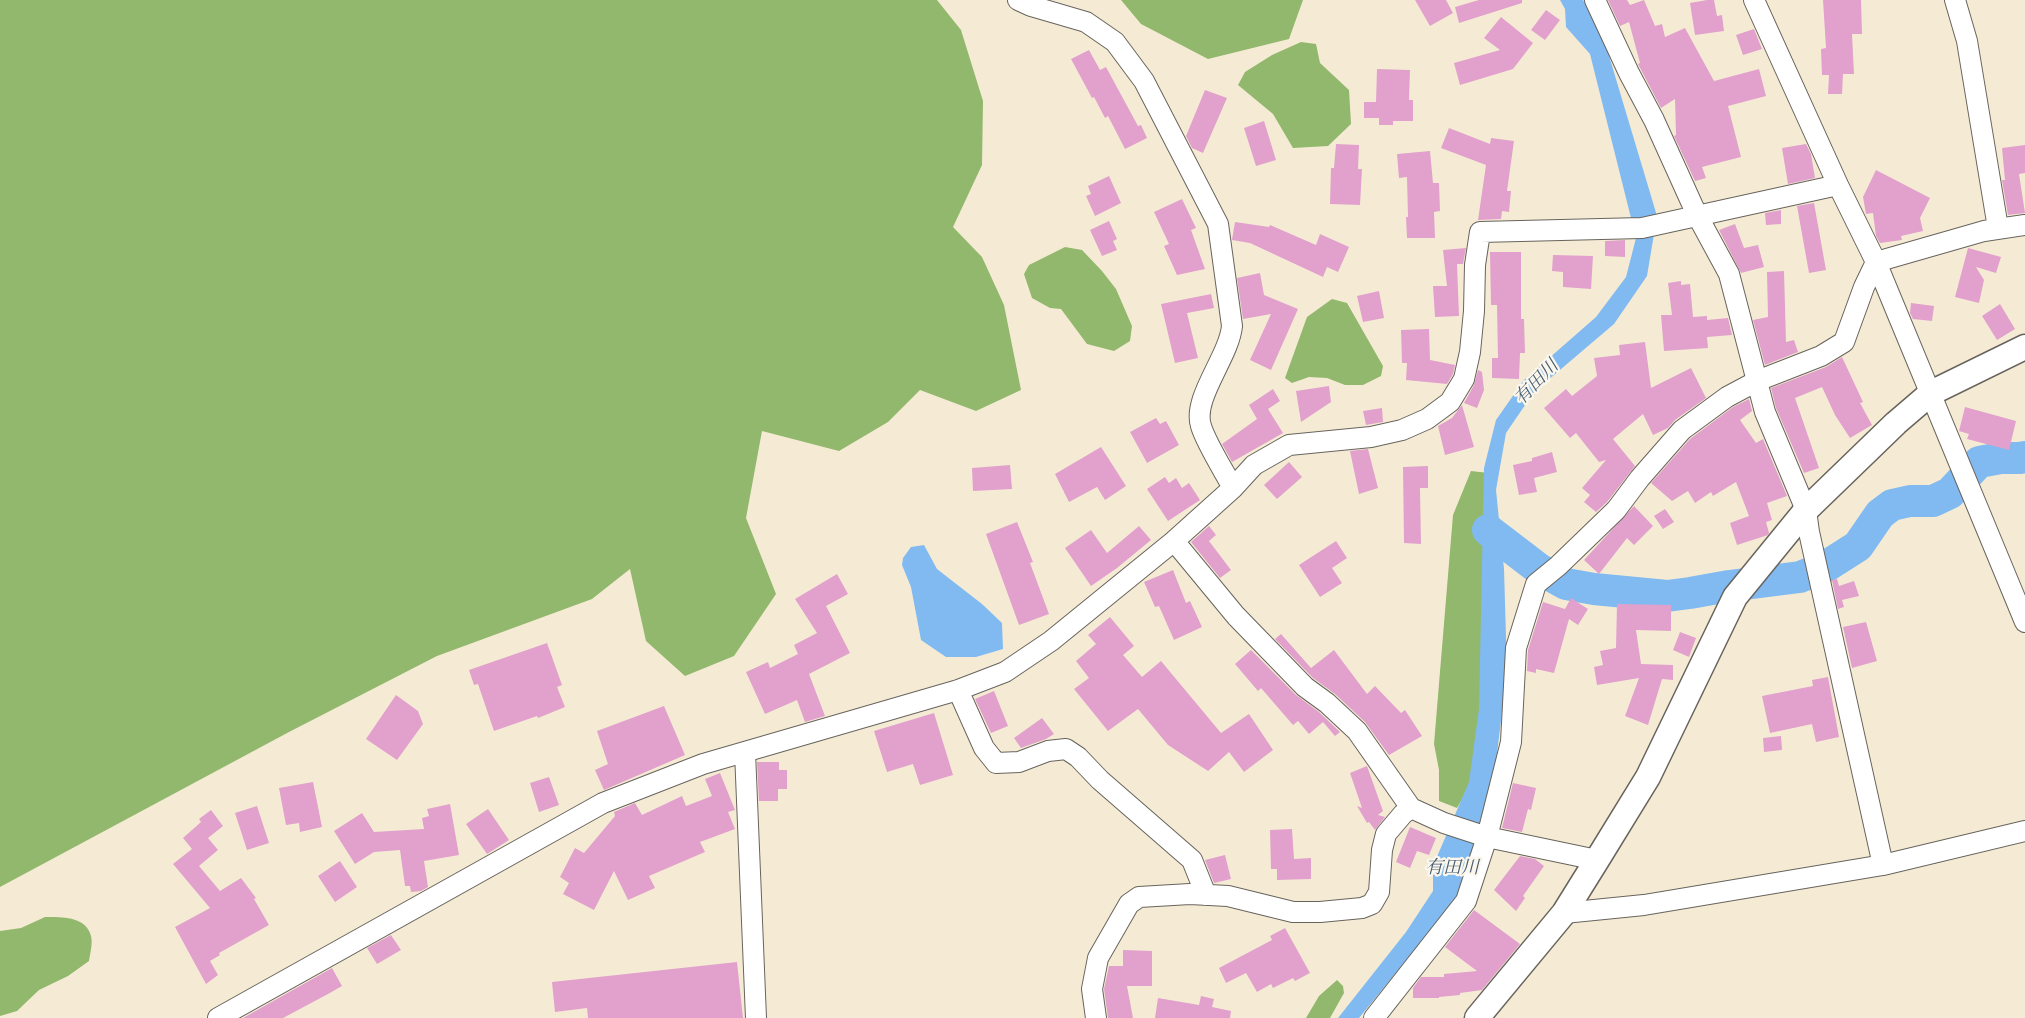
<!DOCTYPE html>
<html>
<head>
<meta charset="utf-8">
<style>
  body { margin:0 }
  canvas { display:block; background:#f5ebd5 }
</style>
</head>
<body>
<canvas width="2025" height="1018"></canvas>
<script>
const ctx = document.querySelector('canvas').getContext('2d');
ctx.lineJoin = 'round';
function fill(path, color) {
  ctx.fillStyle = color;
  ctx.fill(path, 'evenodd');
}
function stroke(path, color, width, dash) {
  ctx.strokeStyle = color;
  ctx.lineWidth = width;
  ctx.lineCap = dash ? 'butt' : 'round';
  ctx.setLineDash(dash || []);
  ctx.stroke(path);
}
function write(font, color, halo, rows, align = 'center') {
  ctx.font = font + ' "IM FELL French Canon","Noto Serif JP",serif';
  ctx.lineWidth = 4.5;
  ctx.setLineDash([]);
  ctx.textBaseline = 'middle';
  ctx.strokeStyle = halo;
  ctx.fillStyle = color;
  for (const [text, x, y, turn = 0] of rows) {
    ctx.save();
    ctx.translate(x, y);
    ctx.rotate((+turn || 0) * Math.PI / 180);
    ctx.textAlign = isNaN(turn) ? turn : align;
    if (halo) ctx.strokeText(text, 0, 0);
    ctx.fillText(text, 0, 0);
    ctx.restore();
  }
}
const forest = new Path2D(`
  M0,0H937L961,30L983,101L982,165L953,227L982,257L1004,305L1021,390L976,411L920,390L888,422L839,451L762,431L746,518L776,594L734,656L685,676L646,641L630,569L592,599L437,656L289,732L0,887Z
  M1121,0H1303L1289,39L1208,59L1141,24Z
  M1301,42L1316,44L1320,63L1349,90L1351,124L1328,146L1293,148L1273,114L1238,85L1245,72L1272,55Z
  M1065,247L1082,250L1102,271L1116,289L1132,326L1130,341L1114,351L1087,344L1061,309L1050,308L1032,298L1024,274L1029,265Z
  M1332,299L1347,303L1383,366L1381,376L1363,385H1345L1327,378L1309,377L1292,383L1285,378L1307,317Z
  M1471,471L1489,473L1488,681L1474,779L1457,808L1439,801V770L1434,744L1453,515Z
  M45,917C61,917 86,916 91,936C93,943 90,954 89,961L68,976L39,990L17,1011L0,1016V931L21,928Z
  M1337,980L1343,986L1344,993L1330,1018H1306L1319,996Z`);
const water = new Path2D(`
  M1560,0H1583L1598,19L1657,216L1647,276L1614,324L1534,392L1506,433L1496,490L1504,569L1507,671L1491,803L1466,887L1359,1018H1338L1406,932L1433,891V866L1469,782L1479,709L1484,468L1496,420L1524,380L1596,317L1626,277L1636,238L1590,54L1566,27L1565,9Z
  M924,545L937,569L982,604L1002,623L1003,649L976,657H946L921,640L911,587L902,565L903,558L911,547Z`);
const river = new Path2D(`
  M1488,530L1539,569L1566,584L1594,589L1667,596L1690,593L1729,586L1800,577L1825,567L1858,546L1880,514L1892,505L1910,501H1933L1950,493L1979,462L2001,458H2020L2025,457`);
const building = new Path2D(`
  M1415,0H1446L1453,13L1430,26Z
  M1479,0H1522V3L1459,23L1455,7Z
  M1608,0H1627L1630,5L1644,0L1655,26L1662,24L1665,37L1685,28L1714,81L1759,69L1766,96L1728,106L1741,157L1702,167L1706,178L1695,181L1674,136L1676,135L1675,99L1661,108L1638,64L1640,63L1629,22L1620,26Z
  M1707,0H1714L1717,16L1722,15L1724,31L1695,35L1690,3Z
  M1823,0H1861L1862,34H1852L1854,74H1843L1842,94H1828L1829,75H1822L1821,49L1826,48Z
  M1546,10L1560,20L1545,40L1531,30Z
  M1501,17L1533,43L1513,69L1460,85L1454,63L1500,50L1484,38Z
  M1754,29L1762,49L1743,55L1736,35Z
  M1089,50L1100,70L1106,67L1138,126L1141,125L1147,138L1125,149L1108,116L1105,118L1094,97L1092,98L1071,59Z
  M1377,69L1410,70L1409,100H1413V121H1393V125H1379V118H1364V102H1376Z
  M1205,90L1227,98L1203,153L1192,148L1186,136Z
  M1264,121L1276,160L1256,166L1244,128Z
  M1449,128L1490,144L1491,138L1514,141L1507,191H1511L1509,212L1502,211L1501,219L1478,220L1486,165L1441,148Z
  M1336,144L1359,145L1358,169H1362L1360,205L1330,204L1331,168H1334Z
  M1806,144L1811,154L1815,178L1788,184L1782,148Z
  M2025,145V173L2019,174L2025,213L2008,215L2002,180H2005L2002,148Z
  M1430,151L1433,183H1439L1440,211L1434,212L1435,238H1407L1406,217H1408L1407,177L1399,178L1397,154Z
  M1876,170L1930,198L1920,218L1923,231L1901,236L1902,240L1880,243L1876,236L1873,213L1866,214L1863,197Z
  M1109,176L1121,203L1095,216L1086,196L1091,194L1088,186Z
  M1182,199L1196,228L1191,230L1205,269L1177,275L1164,246L1169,244L1154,212Z
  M1814,203L1826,270L1809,273L1797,206Z
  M1781,210V224L1766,225L1765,213Z
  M1109,221L1117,239L1113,241L1117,250L1102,256L1090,230Z
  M1235,222L1269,227L1270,225L1316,245L1320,234L1349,247L1338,272L1327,267L1323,277L1250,243L1232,240Z
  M1735,224L1744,248L1758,245L1764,267L1741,273L1719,230Z
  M1625,240V257L1605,256V241Z
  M1466,248L1463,264H1457L1459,316L1435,317L1433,286H1447L1443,250Z
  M1968,248L2001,257L1996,273L1976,267L1984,280L1979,303L1955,297Z
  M1490,252H1521V319H1524L1525,353H1520L1519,379L1492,378V358H1498L1497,305H1491Z
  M1553,255L1593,256L1591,289L1563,287V272L1552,271Z
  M1784,271L1786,342L1794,340L1798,352L1765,365L1753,320L1768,317L1767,272Z
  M1260,273L1264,295L1298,309L1271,370L1250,360L1271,314L1243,319L1237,278Z
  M1681,281V285L1690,284L1693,317L1707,316V320L1728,318L1732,335L1707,337L1708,348L1664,351L1661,315H1672L1668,283Z
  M1379,291L1384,318L1363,322L1357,296Z
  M1211,294L1214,308L1187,313L1198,358L1175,363L1161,304Z
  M1911,303L1934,306L1932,321L1913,319L1910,313Z
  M2000,304L2015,329L1997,340L1982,316Z
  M1429,329L1430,360L1455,365L1453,374L1447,384L1406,380L1407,363H1402L1401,330Z
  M1645,342L1651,388L1691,368L1706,398L1675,420L1668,428L1653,435L1643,414L1613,439L1635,466L1607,502L1596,512L1584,502L1590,495L1582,488L1606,460L1599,462L1576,433L1570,438L1544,408L1566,389L1572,396L1597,376L1594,358L1620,355L1619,345Z
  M1842,357L1863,402L1860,403L1872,425L1850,438L1835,415L1822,387L1795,398L1819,468L1804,473L1776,408L1771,388L1826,367Z
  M1478,370L1482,372L1484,390L1477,408L1464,403L1474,385Z
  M1329,386L1331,402L1301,422L1296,391Z
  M1273,389L1280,401L1268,409L1283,433L1232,462L1222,444L1257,419L1249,405Z
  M1749,399L1752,411L1740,420L1756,443L1763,439L1787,496L1767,503L1772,520L1766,522L1769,533L1768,535L1737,545L1730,523L1749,516L1736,482L1713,496L1711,492L1695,503L1688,491L1672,501L1651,483L1690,439L1733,407Z
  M1462,405L1474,447L1445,455L1438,426L1452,418Z
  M1965,407L2016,421L2009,450L1967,439L1969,434L1959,431Z
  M1382,408L1383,422L1366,425L1363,411Z
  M1156,418L1160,424L1166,421L1179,445L1147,463L1130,432Z
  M1101,447L1126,486L1105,500L1097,487L1069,502L1055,474Z
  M1368,449L1378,488L1359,494L1350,451Z
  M1552,452L1557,472L1534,478L1537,492L1519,495L1513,465L1532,461V458Z
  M1289,462L1302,477L1277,499L1264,485Z
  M1010,465L1012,489L973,491L972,468Z
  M1428,466V488H1420L1421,544L1404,543L1403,467Z
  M1165,477L1169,483L1176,478L1182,488L1189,483L1200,500L1168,521L1147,489Z
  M1634,506L1653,526L1634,545L1627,538L1599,574L1584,560Z
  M1665,509L1674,522L1663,529L1654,516Z
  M1017,522L1033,562L1030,563L1049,614L1019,625L986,534Z
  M1139,526L1151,540L1117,568L1091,586L1065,548L1091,530L1107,553Z
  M1209,526L1216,535L1209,541L1231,570L1220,578L1191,542Z
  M1336,541L1347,558L1332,568L1342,583L1320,597L1299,565Z
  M1173,570L1186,603L1190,601L1202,627L1174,640L1159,606L1155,607L1144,582Z
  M837,574L848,594L826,606L850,653L809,674L825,716L805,722L797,700L765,714L746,672L768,662L770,668L798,654L794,645L817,633L795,599Z
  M1837,579L1839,586L1854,581L1859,596L1842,600L1844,607L1838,609L1832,580Z
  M1571,598L1588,609L1578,625L1569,619L1554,673L1536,669V673L1527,671L1528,650L1543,602L1565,609Z
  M1617,604L1671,605V631L1636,630L1641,664L1673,665V680L1662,679L1648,725L1625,716L1639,678L1597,685L1594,667L1603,665L1600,651L1616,648Z
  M1110,617L1134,646L1123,655L1142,677L1161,661L1221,733L1249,714L1273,750L1244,772L1229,752L1208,771L1168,745L1138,709L1108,731L1074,689L1089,678L1076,661L1096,644L1088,635Z
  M1866,622L1877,661L1852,668L1843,627Z
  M1680,632L1696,638L1689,657L1673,650Z
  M1281,634L1311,668L1334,650L1367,694L1375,686L1401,713L1405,710L1422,736L1389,755L1365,722L1335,694L1313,678L1275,639Z
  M547,643L562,685L557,687L565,707L538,718L537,716L494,731L478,684L474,685L469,670Z
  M1251,650L1296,695L1319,712L1340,732L1335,736L1323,722L1309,734L1298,721L1293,725L1261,688L1258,691L1235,664Z
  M1828,677L1839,737L1816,742L1812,724L1770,733L1762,696L1813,686L1812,680Z
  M994,691L1008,726L991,733L975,699Z
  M396,695L418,711L423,724L397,760L366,739Z
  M664,706L685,755L604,790L595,770L608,764L597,731Z
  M934,713L953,775L920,785L913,764L887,772L874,731Z
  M1042,718L1054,734L1046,739L1021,748L1014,738Z
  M1781,736L1782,750L1764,752L1763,738Z
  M757,762H779V770H787V789H778V801H759Z
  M1367,766L1383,811L1378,815L1385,817L1375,830L1369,822L1367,823L1357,806L1362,808L1350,773Z
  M720,773L735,810L728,812L735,829L700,842L705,852L649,876L655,888L628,900L614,871L594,910L563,894L569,883L560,877L575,848L584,853L615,816L614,812L635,803L642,815L682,796L686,806L712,796L705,779Z
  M549,777L559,805L539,812L530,783Z
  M313,782L322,827L300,832L299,823L286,825L279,788Z
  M1513,783L1536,788L1531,810L1528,809L1522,832L1502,828Z
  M450,804L459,855L424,861L428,887L421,891L411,892L410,886H405L400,850L374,852L355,864L334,831L362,813L374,832L424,829L422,818L429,816L427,809Z
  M257,806L269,843L247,850L235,813Z
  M488,809L509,840L487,854L466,824Z
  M211,810L223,826L208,838L218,850L199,866L220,891L241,878L256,898L254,899L269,925L219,953L220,955L210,961L218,975L206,984L175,927L210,908L173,864L192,849L183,838L201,822L199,819Z
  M1410,827L1436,838L1429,855L1417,851L1410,868L1396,862Z
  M1292,829L1294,859L1311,858V879L1277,880V869H1271L1270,830Z
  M1225,855L1231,879L1214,883L1205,860Z
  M1520,856L1535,859L1544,866L1523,896L1525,898L1516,911L1494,890Z
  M340,861L357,887L335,902L318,876Z
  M1474,910L1520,944L1482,990L1460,993V995L1439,997V998H1413V988L1421,977H1444V974L1477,971L1445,947Z
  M1285,928L1310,973L1295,981L1293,978L1273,988L1271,984L1257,992L1246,973L1226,983L1219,968L1272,940L1270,936Z
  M391,935L401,950L377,964L367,948Z
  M1123,950L1152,951V986H1127L1133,1018H1108L1104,989L1109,966H1123Z
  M737,962L743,1018H588L587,1008L555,1012L552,982Z
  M332,968L342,986L328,994L283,1018H243Z
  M1201,996L1214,999L1212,1007L1231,1011L1230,1018H1155L1158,998L1199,1005Z`);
const minor = new Path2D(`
  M1018,0L1031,6L1086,22L1115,42L1144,81L1218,224L1232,326C1229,357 1192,398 1201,426C1206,443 1224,471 1233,488
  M1595,0L1629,73L1654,120L1697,215L1729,274L1765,412L1806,510L1809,532L1883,865
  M1754,0L1838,185L1876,262L2025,622
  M1955,0L1967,41L1998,228
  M1174,541L1236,616L1305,687L1327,703L1357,731L1411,808L1444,823L1487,837L1597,860
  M958,690L984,748L996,763L1019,762L1048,751L1066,749L1078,757L1100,780L1192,860L1206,895
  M745,752L756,1018
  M1564,913L1644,905L1883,865L2025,831
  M218,1018L603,803L703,764L958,690L1005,672L1051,641L1174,541L1233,488L1254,465L1289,445L1371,437L1402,430L1427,419L1450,402L1464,379L1470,352L1474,311L1475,265L1480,232L1642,228L1838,185
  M1096,1018L1092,989L1098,958L1129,904L1139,897L1190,894L1228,896L1293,912H1320L1362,908L1372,904L1379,892L1382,850L1386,834L1403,814L1411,808
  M1374,1018L1466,901L1487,837L1511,742L1516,648L1536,584L1558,566L1616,510L1640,478L1682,430L1727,397L1757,381L1821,356L1844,342L1864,287L1876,262L1984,231L2025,225`);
const tertiary = new Path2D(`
  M1477,1018L1564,913L1597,860L1648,777L1735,597L1806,510L1896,423L1931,393L2025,347`);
const waterNames = [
  ["有田川",1537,383,-46],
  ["有田川",1452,869]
];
fill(forest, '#92b86d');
fill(water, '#80baf1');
stroke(river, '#80baf1', 32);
fill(building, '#e1a1cc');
stroke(minor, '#68645d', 22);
stroke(tertiary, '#68645d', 27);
stroke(minor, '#fff', 20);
stroke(tertiary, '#fff', 24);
write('italic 18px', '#445b71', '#fbf7ec', waterNames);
</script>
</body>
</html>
